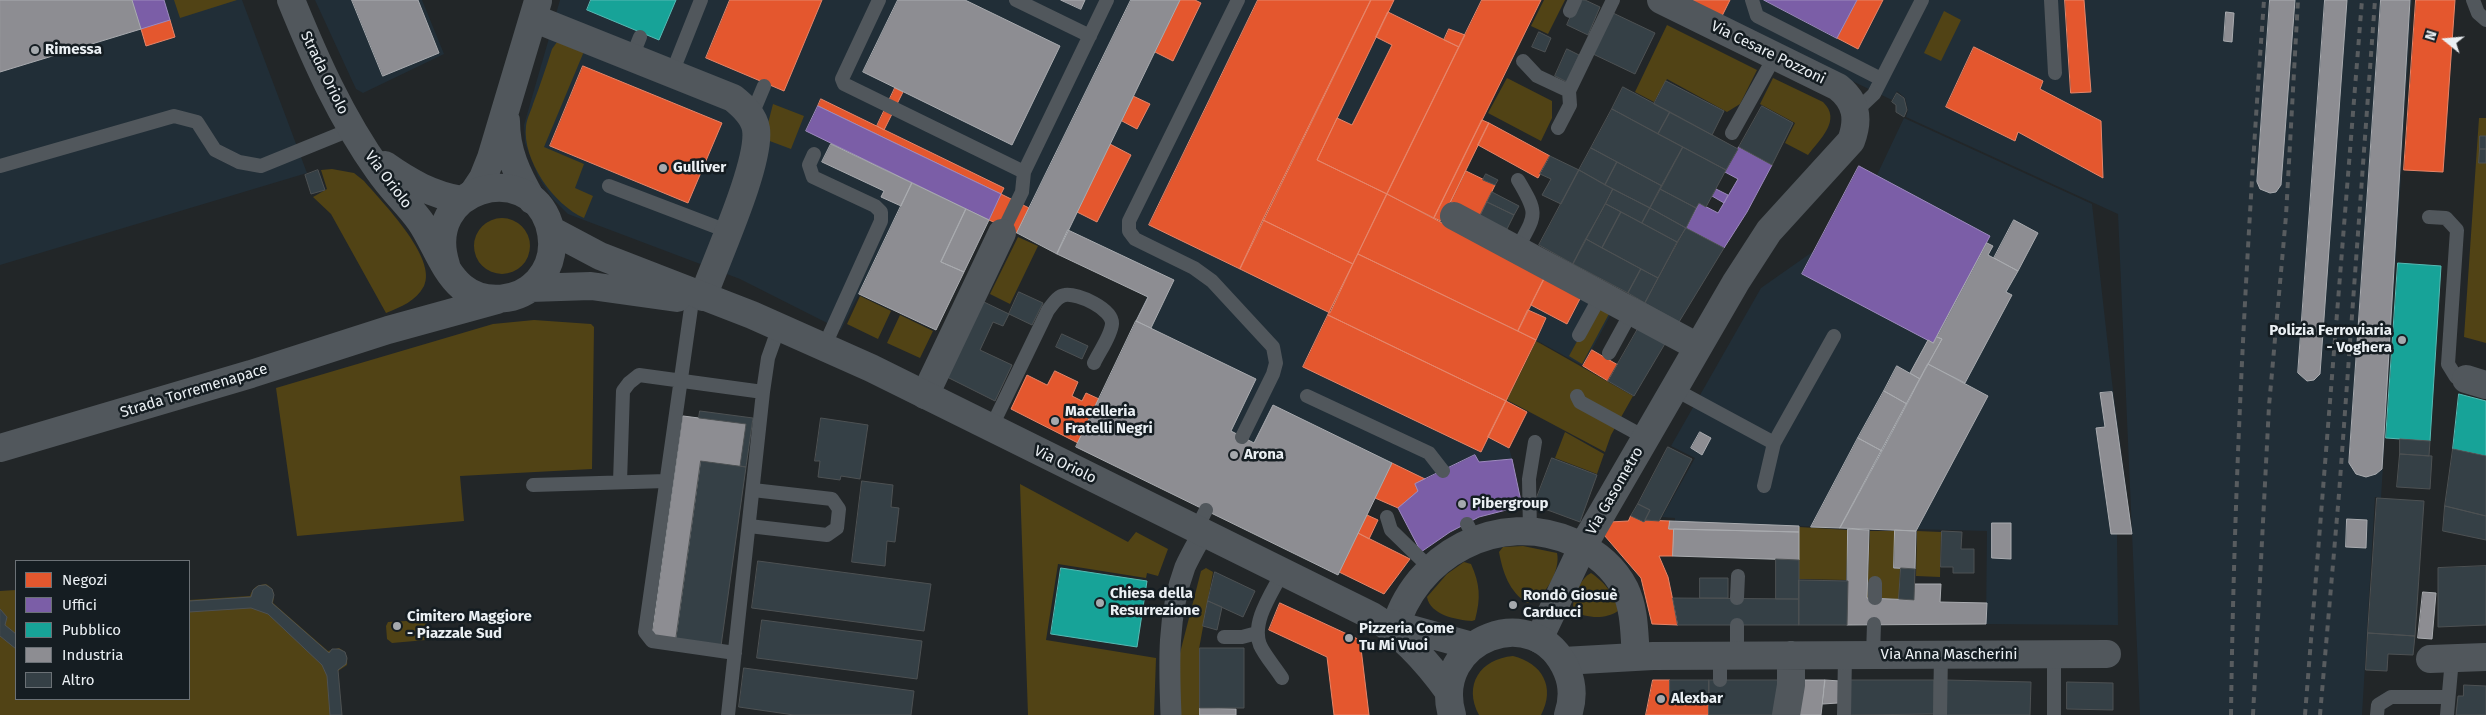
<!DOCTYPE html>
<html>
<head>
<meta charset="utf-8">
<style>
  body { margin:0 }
  #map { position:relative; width:2486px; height:715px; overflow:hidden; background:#222628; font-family:"Fira Sans",sans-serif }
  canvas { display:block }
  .legend { position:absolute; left:15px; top:560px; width:175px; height:140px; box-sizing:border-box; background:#151d22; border:1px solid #6b7176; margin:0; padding:6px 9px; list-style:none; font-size:15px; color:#ebf0f4 }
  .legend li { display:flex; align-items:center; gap:10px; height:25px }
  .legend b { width:25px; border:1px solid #6b7176 }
  .north { position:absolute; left:2421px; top:15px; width:50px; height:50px; -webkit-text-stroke:4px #151d22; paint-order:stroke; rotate:287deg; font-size:14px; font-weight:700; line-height:20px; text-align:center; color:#ebf0f4 }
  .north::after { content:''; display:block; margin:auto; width:18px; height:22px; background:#ebf0f4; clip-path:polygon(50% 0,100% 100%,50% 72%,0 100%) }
</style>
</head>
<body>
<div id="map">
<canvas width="2486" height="715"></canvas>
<ul class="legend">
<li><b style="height:14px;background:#e4572e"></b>Negozi</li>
<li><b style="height:14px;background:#7b5ea7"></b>Uffici</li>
<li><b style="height:14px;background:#17a398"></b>Pubblico</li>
<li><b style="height:14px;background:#8d8d92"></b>Industria</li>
<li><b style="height:14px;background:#354046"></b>Altro</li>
</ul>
<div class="north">N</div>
</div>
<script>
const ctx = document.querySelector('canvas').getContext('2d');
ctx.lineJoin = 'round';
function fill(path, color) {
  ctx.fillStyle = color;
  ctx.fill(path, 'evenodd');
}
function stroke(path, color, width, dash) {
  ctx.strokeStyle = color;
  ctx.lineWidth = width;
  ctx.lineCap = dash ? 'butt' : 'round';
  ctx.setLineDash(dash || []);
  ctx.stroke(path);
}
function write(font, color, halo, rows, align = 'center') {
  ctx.font = font + ' "Fira Sans",sans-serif';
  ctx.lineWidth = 5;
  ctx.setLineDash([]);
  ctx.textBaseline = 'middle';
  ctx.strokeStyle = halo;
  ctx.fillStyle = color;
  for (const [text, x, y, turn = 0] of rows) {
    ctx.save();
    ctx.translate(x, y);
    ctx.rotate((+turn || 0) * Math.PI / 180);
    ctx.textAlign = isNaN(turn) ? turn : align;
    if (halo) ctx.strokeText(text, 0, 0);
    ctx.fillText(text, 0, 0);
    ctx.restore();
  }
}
const built = new Path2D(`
  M0,0H242L307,173L0,265Z
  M315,0H422L444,54L363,93L356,89Z
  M560,0H1541L1482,119L1489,123L1441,221L1612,312L1583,366L1536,340L1506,401L1527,412L1509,448L1512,459L1479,462L1398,508L1375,498L1367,515L1378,520L1369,539L1338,575L1076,447L1147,297L967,209L913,319L859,294L841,330L740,279L568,214L552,198L538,176L525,143L524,125Z
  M1682,0H2412L2381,498L2375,497L2362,715H2140L2132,533L2117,534L2118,625L1986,624L1987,531L1799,526L1673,556L1675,518L1662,517L1695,458L1671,446L1761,288L1818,248L1874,175H1877L1904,118L2092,204L2112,382L2132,533L2118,214L1906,117L1908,110L1905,98L1897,91L1892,100Z`);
const green = new Path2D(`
  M174,0H237L180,18Z
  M1544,0H1565L1548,34L1531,26Z
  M1944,11L1961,20L1941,61L1924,53Z
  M1667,25L1757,70L1740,104L1727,112L1667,79L1654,102L1635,92Z
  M557,42L585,49L544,147L584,164L575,188L593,196L584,218C554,205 522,160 526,126C527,118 531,111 533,104C540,86 546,67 552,49Z
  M1507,78L1552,101V118L1541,141L1488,113Z
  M1773,78L1823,102C1842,120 1820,139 1808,155L1785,143L1795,123L1760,104Z
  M773,104L804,116L791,149L767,140L765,135Z
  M2479,118H2486V343L2464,337Z
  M332,169L354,173L364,181C381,201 438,258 424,286C416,301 401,307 386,313L331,214L313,197L327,189L321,170Z
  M474 246a28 28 0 1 1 56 0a28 28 0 1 1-56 0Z
  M1018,237L1038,246L1010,304L990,294Z
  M860,296L891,311L878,339L847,324Z
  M1597,305L1610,312L1582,364L1569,356Z
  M900,315L933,331L920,358L887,343Z
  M534,320L591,324L594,327L592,469L460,476L464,521L297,536L276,388L493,324Z
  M1536,341L1633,396L1611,435L1605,452L1507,400Z
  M1565,432L1604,454L1597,474L1555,458Z
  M1020,484L1128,542L1136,532L1168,549L1158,576L1147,573L1146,578L1058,564L1046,640L1156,658L1154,715H1028Z
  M1799,527L1848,530L1846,580L1799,579Z
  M1870,531H1895L1893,568L1900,569L1899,599L1867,598Z
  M1917,531L1941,532L1940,577L1916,576Z
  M1523,546L1557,553C1561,569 1545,600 1527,603C1509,591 1503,573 1499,552L1503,547Z
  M1464,562L1471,564C1480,584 1481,598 1475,620L1472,621C1457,620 1430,615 1427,597L1447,574Z
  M1206,568L1213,572L1199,649V715H1179V657L1201,571Z
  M1591,573C1603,581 1617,596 1618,611C1605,620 1586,618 1573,611C1572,600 1580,578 1591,573Z
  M266,584C274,589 275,593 273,603L328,651L339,648C346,652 348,656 347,665L338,671L342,715H0V591L16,590V699H189V600L250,596C253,587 257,585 266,584Z
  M424,620C429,624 430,636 426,640L392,643L387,639L386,626L388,622Z
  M1513,656C1542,663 1556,687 1541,715H1479C1463,685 1480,659 1513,656Z`);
const shops = new Path2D(`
  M730,0H822L784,91L706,58Z
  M1180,0H1195L1201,3L1173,61L1155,52Z
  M1258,0H1371L1240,269L1149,225Z
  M1371,0H1394L1317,160L1387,194L1353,264L1263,220Z
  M1482,0H1541L1434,218L1387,194Z
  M1679,0H1730L1720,20Z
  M1857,0H1883L1858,49L1837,38Z
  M2065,0H2084L2091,92L2071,93Z
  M2416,0H2455L2443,172L2404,170Z
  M1388,12L1459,47L1387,194L1317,160L1337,118L1352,125L1392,45L1376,37Z
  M170,20L175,37L146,46L141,29Z
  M1449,29L1465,35L1459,47L1444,40Z
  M1974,47L2043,81L2040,89L2101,121L2103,178L2018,132L2015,141L1946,107Z
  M583,66L722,123L688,203L550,146Z
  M895,88L903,92L884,130L877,126Z
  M1133,96L1150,104L1137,129L1122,121Z
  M821,99L1004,188L1001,194L818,106Z
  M1482,120L1489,123L1441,221L1434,218Z
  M1489,123L1550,156L1538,178L1478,145Z
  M1110,144L1131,155L1097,222L1077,212Z
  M1466,171L1495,185L1480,216L1451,202Z
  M1001,194L1029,208L1017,233L989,220Z
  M1387,194L1545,277L1518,331L1358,254Z
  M1263,220L1353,264L1330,313L1240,269Z
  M1358,254L1536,340L1506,401L1328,315Z
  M1545,277L1582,295L1567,324L1531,305Z
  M1528,310L1546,318L1536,340L1518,331Z
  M1328,315L1506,401L1481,452L1303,367Z
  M1592,350L1618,365L1608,381L1583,366Z
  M1055,371L1078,382L1072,396L1082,401L1086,393L1099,399L1078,443L1011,409L1027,375L1047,385Z
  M1506,401L1527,412L1509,448L1488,437Z
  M1392,463L1425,479L1415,484L1418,491L1398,508L1375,498Z
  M1367,515L1378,520L1369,539L1358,533Z
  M1631,516L1644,522L1645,520L1670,521L1669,529H1674L1673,556H1659L1668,577L1678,625L1652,624L1641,578L1604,535L1610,522L1628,521Z
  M1358,533L1410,559L1384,594L1339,572Z
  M1280,603L1360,640L1369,715H1334L1327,657L1269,630Z
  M1653,680H1670V704H1709V715H1646Z`);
const offices = new Path2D(`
  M132,0H164L170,20L141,29Z
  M1764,0H1857L1837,38Z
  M818,106L1001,194L989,220L806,131Z
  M1739,147L1772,165L1747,212L1724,248L1686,228L1699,203L1718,213L1738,179L1725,172Z
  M1859,166L1990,236L1933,343L1802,274Z
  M1716,189L1728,195L1724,203L1712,196Z
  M1475,455L1479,462L1512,459L1522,506L1479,517L1450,532L1421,552L1398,508L1418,491L1415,484Z`);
const public = new Path2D(`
  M591,0H676L659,40L587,10Z
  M2398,263L2441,266L2430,441L2386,438Z
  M2459,394L2486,401V456L2453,449Z
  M1061,568L1147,581L1137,647L1051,634Z`);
const industry = new Path2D(`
  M0,0H132L141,29L0,72Z
  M352,0H418L439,53L383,76Z
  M898,0H965L1060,46L1012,145L863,72Z
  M1061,0H1085L1081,9Z
  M1131,0H1180L1057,254L1017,233Z
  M2270,0H2295L2281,185L2276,192L2270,193L2260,189L2257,182Z
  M2325,0H2347L2320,374L2314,380L2307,381L2298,373Z
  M2381,0H2410L2382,469L2376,474L2366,477L2356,474L2349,463Z
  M2226,12L2234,13L2232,42L2224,41Z
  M831,144L912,183L901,206L881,197L884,191L822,162Z
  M912,183L966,209L941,262L964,272L936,330L859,294Z
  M966,209L989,220L964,272L941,262Z
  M2014,220L2038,233L2018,271L1994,258Z
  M1068,230L1174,280L1151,328L1136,321L1148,297L1057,254Z
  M1987,243L1993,246L1988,255L2018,271L2006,292L2012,295L1965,383L1928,364L1942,339L1937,337Z
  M1136,321L1256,379L1231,431L1254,443L1273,405L1392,463L1338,575L1076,447Z
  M1937,337L1942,339L1920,379L1910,373L1928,340L1933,343Z
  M1928,364L1988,396L1916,531L1840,528Z
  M1897,366L1920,379L1907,404L1884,391Z
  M1884,391L1907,404L1882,451L1858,438Z
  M2112,392L2132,534H2111L2096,428L2105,427L2100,393Z
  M683,416L746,424L740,466L701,461L676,640L652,637Z
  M1700,432L1711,438L1702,455L1691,448Z
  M1858,438L1882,451L1840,528L1811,527Z
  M2347,519L2367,520L2366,548L2346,547Z
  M1670,521L1799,526V532L1669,529Z
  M1992,523H2011V559L1992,558Z
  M1674,529L1799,532V560L1673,556Z
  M1848,529L1869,530L1867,598L1914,600V584H1941L1940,602L1987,603L1986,624L1847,625Z
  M1895,530L1916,531L1915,569L1894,568Z
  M2423,592L2436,593L2432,639L2418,638Z
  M1805,680H1825L1821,715H1797Z
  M1825,680L1840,681L1838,703L1823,704Z
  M1200,708L1236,709V715H1200Z`);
const building = new Path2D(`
  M1578,0H1585L1600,7L1588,35L1567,25Z
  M1613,13L1655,33L1635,74L1593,54Z
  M1539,32L1551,38L1545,52L1532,47Z
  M1567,49L1579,55L1567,82L1555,76Z
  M1666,81L1724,111L1712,135L1654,104Z
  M1623,87L1670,112L1658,134L1612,109Z
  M1897,93L1904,98L1907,110L1904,117L1896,112V105L1892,102Z
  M1762,106L1793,123L1772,165L1739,147Z
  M1612,109L1683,147L1662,186L1591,148Z
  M1670,112L1738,149L1726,170L1658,134Z
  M2480,136H2486V149H2480Z
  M1683,147L1726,170L1706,207L1699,203L1696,208L1660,189Z
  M1591,148L1617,162L1605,185L1579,170Z
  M2480,149H2486V163H2479Z
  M1550,156L1579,170L1561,204L1542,195L1551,179L1540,174Z
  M1617,162L1662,186L1650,208L1605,185Z
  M318,170L325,190L311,194L305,175Z
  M1579,170L1613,189L1573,264L1539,245Z
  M1486,174L1498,180L1495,185L1483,180Z
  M1613,189L1650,208L1642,223L1606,204Z
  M1660,189L1696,208L1686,228L1650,208Z
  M1492,192L1519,206L1514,215L1487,202Z
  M1487,202L1514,215L1507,229L1480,216Z
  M1606,204L1621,212L1602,248L1586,239Z
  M1650,208L1686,228L1677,242L1642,223Z
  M1621,212L1677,242L1658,278L1602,248Z
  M1686,228L1724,248L1679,322L1645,303Z
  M1586,239L1641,269L1628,293L1573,264Z
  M1641,269L1658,278L1645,303L1628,293Z
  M1019,292L1043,303L1032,325L1009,314Z
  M984,302L1009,314L1003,326L993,322L980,350L1012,365L995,401L947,377Z
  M1639,327L1666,342L1634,396L1608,381Z
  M1062,334L1088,346L1082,359L1056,347Z
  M700,411L753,418L746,467L740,466L746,424L699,418Z
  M821,418L868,425L860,479L841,476L840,480L818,477L820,461H815Z
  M2400,439L2430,441L2429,456L2400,454Z
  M1668,447L1692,459L1659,521L1645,520L1650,510L1638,504Z
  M2453,449L2486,456V516L2445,506Z
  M2400,454L2432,456L2430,489L2397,487Z
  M1552,458L1597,475L1580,522L1534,505Z
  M701,461L746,467L721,646L676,640Z
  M862,481L893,485L891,507L899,508L895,542L887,541L885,566L852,562Z
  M2377,498L2424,501L2415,636L2368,633Z
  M1638,504L1650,510L1644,522L1631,516Z
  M2445,506L2486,516V540L2443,531Z
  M1942,531L1962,532L1961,549H1974V573H1953V567H1941Z
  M1776,559L1799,560V599H1776Z
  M758,561L931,584L924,631L752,608Z
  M2486,566V625L2438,627V568Z
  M1901,568L1915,569L1914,600L1899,599Z
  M1215,572L1255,591L1243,617L1208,601Z
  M1700,578H1728V598H1700Z
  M1799,580L1848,581L1847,625H1799Z
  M266,585L272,589L274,595L272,603L329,653L332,649H339L345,652L347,658L346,664L338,670L342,715H330L327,676L322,665L268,614L251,608L189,612V601L251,597L253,590L258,586Z
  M1673,598L1799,599V625H1678Z
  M1208,601L1222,607L1217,630L1203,626Z
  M0,609L7,617L5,625L16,634V649L0,636Z
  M762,620L922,641L917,679L757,658Z
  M2368,633L2415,636L2413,655L2388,654L2387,671L2366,670Z
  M1200,648H1244V708H1200Z
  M744,668L914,691L911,715H794L739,707Z
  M1670,680H1709V704H1670Z
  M1709,680H1778L1776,715H1709Z
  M1851,680H1934V714L1851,715Z
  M1946,680L2031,682L2030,715H1945Z
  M2067,682L2113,683V710L2067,709Z
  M2464,685L2486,686V715H2456L2458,696H2463Z`);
const service = new Path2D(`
  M879,0L842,79L844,84L1024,172
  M1016,0L1090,36
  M1238,0L1129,221V231L1135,239L1194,268L1212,281L1273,347L1276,363L1273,374L1242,437
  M1752,0L1757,16L1881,79
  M2051,0L2055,73
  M2473,0L2478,13L2486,20
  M1570,11L1575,0
  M632,57L640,37
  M1523,61L1537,76L1569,91
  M672,73L701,0
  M747,111L756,105L764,86
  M1855,112L1874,94L1922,0
  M1558,128L1570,105L1569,91L1613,0
  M1732,133L1775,56
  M814,154L809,165L813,177L875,206L881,212V221L824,347
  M0,166L174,116L197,122L215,150L239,162L261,166L352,129
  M609,186L727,231
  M2429,217L2446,218L2457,230L2448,364L2456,377L2466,379
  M1002,233L1022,192L1024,172L1107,0
  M1517,249C1536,214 1539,215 1518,180
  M692,301L645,632L652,641L735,653
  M1579,335L1601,295
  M1609,353L1632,311
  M1674,389L1774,443
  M1307,396L1429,453L1443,471
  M1577,396L1580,402L1646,438
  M991,428L1048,310C1053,304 1057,296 1065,295C1078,293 1113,309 1112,324C1111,336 1099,352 1094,363
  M620,482L623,391L629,383L639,375L763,392L768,358L779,327
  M533,485L666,481
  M1764,486L1774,443L1834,336
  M1387,517L1391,530L1430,568
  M1467,524L1475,539
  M749,526L827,535L837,528L839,509L832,499L753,490
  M1196,530L1206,510
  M1530,531L1529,479L1535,442
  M1737,598L1738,576
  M1875,598V583
  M1224,637H1242L1257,633
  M2054,654V715
  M1737,655V625
  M1873,655L1874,624
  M1720,656V680
  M1282,678C1275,667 1265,656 1260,645C1251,622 1272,593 1282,573
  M728,715L763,392
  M1844,715L1845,655
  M1940,715L1941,654
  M2377,715L2378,705L2391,697H2448
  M2447,715L2452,659`);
const pedestrian = new Path2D(`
  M1171,715C1169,665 1167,615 1185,567C1190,556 1197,544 1203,533`);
const minor = new Path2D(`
  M533,18L733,98C743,106 754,116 756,129C761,163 716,260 703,297
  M506,121C506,151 517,174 532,200
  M473,193L483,178L491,158L538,1
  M1454,216L1698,347
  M2466,379L2486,385
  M925,395L1002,233
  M1394,632C1413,555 1500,509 1573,542C1595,552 1614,567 1625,589C1635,610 1634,634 1636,656
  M1539,639L1583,546L1736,282L1769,231L1851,141C1859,120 1857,102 1838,87L1661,0
  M2430,659L2486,657
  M1563,661L1653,656L2107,654
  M1786,715L1791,685V655`);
const tertiary = new Path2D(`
  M291,0C315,59 341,118 379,171C391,189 407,203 420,221C434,241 443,271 462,287C484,305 519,302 538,281C552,265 555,244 549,224C528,159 421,187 446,265
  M385,165C409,182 432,195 462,200
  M551,230L600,256L752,315L871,368L1372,616C1404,635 1428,663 1449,692
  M530,288L591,286L677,298
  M0,448L251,374L388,330L497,300
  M1389,623L1472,646
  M1452,715C1430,639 1536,598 1567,671C1573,685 1573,700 1568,715`);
const rail = new Path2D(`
  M2231,715C2234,476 2247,238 2264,0
  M2253,715L2269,406L2286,216L2298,0
  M2305,715L2362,0
  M2320,715L2339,494L2375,0`);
const markers = [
  [35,50,5,"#a5a9ad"],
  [663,168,5,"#a5a9ad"],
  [2402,340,5,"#a5a9ad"],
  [1055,421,5,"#a5a9ad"],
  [1234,455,5,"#a5a9ad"],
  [1462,504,5,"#a5a9ad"],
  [1100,603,5,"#a5a9ad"],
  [1513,605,5,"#a5a9ad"],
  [397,626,5,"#a5a9ad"],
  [1349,638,5,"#a5a9ad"],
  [1661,699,5,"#a5a9ad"]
];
const poiNames = [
  ["Rimessa",45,50],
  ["Gulliver",673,168],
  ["Polizia Ferroviaria",2392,331,"right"],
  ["- Voghera",2392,348,"right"],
  ["Macelleria",1065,412],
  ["Fratelli Negri",1065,429],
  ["Arona",1244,455],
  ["Pibergroup",1472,504],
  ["Chiesa della",1110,594],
  ["Resurrezione",1110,611],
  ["Rondò Giosuè",1523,596],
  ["Carducci",1523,613],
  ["Cimitero Maggiore",407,617],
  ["- Piazzale Sud",407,634],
  ["Pizzeria Come",1359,629],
  ["Tu Mi Vuoi",1359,646],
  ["Alexbar",1671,699]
];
const streetNames = [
  ["Via Cesare Pozzoni",1768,53,26],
  ["Strada Oriolo",324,73,64],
  ["Via Oriolo",388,180,53],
  ["Strada Torremenapace",194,391,-17],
  ["Via Oriolo",1065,465,26],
  ["Via Gasometro",1615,491,-60],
  ["Via Anna Mascherini",1949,655]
];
fill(built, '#212e37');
fill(green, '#514315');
fill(shops, '#e4572e');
stroke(shops, '#e68569', 1);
fill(offices, '#7b5ea7');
stroke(offices, '#9d8abe', 1);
fill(public, '#17a398');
stroke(public, '#57bab4', 1);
fill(industry, '#8d8d92');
stroke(industry, '#a9abaf', 1);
fill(building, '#354046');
stroke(building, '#4d5153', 1);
stroke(service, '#51575c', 14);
stroke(pedestrian, '#51575c', 21);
stroke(minor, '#51575c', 28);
stroke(tertiary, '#51575c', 28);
stroke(rail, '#585c5f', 4, [6, 6]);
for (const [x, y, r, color] of markers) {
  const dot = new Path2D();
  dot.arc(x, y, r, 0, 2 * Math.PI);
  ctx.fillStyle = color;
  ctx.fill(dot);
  stroke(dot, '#151d22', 2);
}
write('bold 15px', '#ebf0f4', '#151d22', poiNames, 'left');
write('15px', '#ebf0f4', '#151d22', streetNames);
</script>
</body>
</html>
